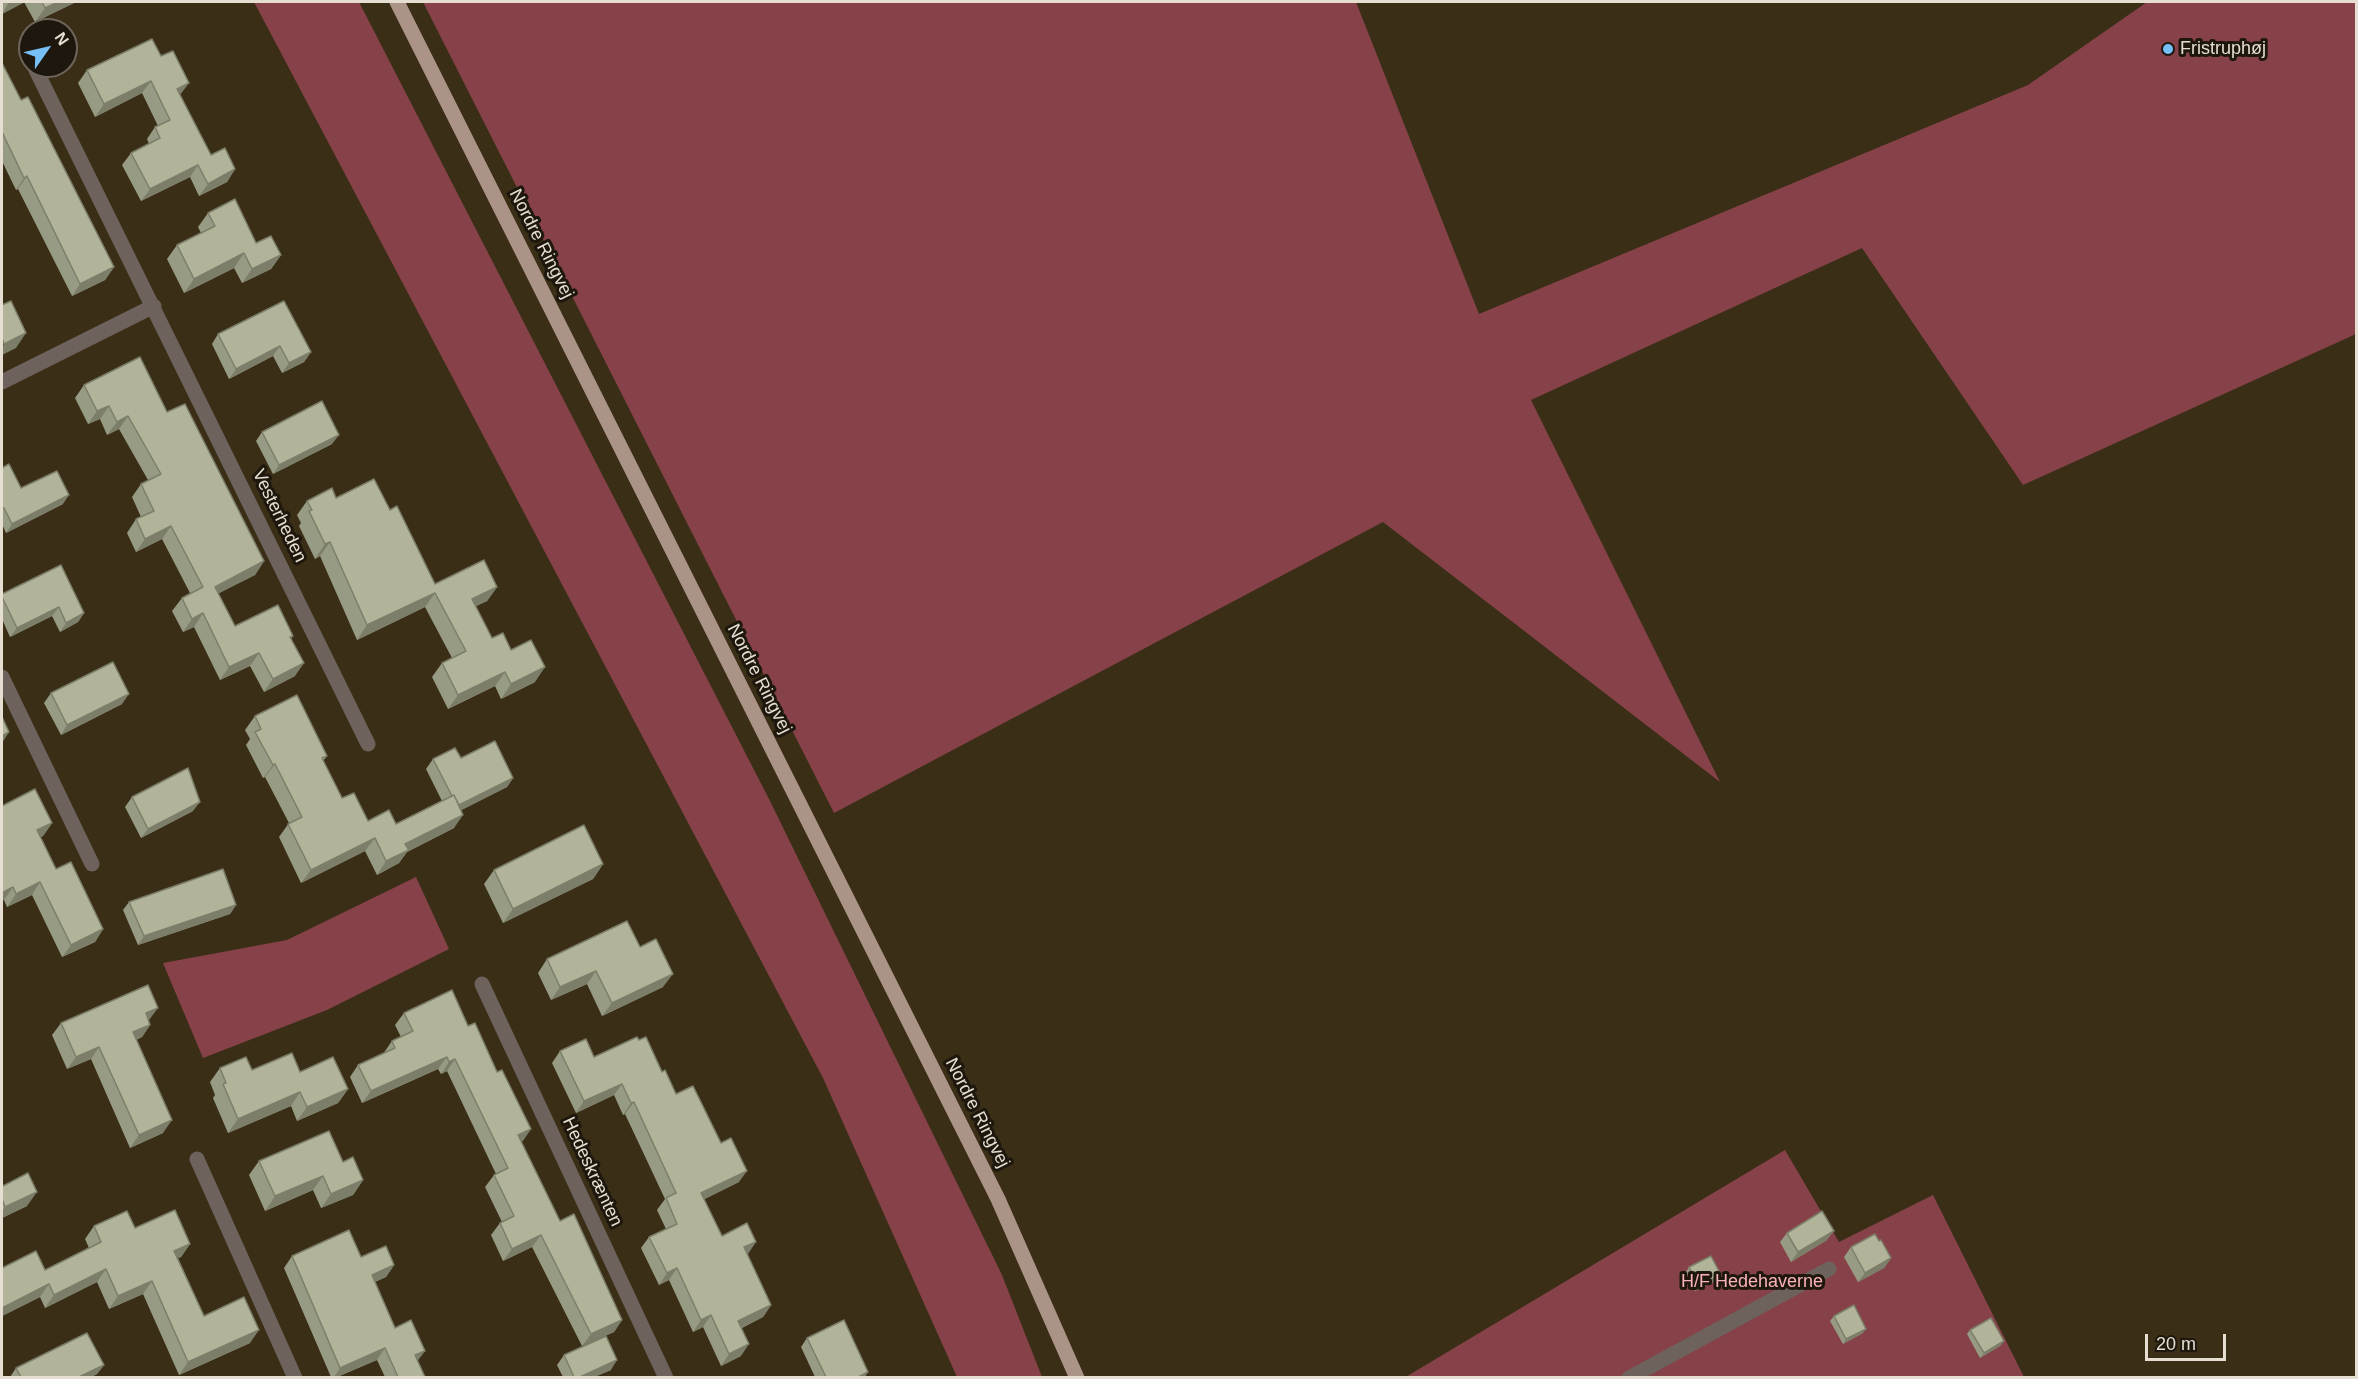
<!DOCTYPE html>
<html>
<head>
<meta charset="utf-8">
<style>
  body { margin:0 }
  #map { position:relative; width:2358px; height:1379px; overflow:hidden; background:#3a2e17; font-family:Helvetica,sans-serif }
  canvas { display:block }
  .frame { position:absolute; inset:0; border:3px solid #e6ded1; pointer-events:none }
  .north { position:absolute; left:18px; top:18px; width:60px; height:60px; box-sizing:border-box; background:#1d170d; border:2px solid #6d675b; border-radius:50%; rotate:56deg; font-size:16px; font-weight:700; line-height:24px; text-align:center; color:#e6ded1 }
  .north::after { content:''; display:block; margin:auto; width:21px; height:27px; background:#77c0f7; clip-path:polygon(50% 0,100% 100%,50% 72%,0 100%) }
  .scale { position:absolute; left:2145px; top:1334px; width:81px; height:27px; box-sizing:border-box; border:3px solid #e6ded1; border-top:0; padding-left:8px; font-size:18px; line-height:21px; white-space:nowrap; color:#e6ded1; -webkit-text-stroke:4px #1d170d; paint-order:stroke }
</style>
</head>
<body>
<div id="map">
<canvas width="2358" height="1379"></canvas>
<div class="frame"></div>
<div class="north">N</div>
<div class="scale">20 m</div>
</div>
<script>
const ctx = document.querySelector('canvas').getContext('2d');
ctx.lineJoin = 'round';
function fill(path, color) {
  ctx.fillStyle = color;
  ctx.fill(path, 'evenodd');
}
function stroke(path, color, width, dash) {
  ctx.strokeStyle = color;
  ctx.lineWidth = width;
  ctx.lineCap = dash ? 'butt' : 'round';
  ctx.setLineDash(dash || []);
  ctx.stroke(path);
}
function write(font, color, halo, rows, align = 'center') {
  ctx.font = font + ' Helvetica,sans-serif';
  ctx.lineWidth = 6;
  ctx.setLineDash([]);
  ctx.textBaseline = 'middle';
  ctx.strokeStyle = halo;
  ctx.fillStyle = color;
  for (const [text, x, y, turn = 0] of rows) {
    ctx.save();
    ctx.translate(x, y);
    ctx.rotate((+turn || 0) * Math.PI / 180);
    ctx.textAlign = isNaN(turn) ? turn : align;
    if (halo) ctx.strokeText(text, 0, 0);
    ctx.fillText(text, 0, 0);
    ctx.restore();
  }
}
const green = new Path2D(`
  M254,2H359L769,799L1002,1275L1042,1377H957L823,1078Z
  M423,2H1356L1479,314L2028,85L2147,2H2356V334L2023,485L1862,248L1531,400L1720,782L1383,522L834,813Z
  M416,877L449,949L327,1010L203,1058L163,963L287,940Z
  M1785,1150L1839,1242L1933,1195L2024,1377L1404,1378Z`);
const service = new Path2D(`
  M1629,1378L1829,1269`);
const minor = new Path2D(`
  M34,66L368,744
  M2,382L154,306
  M2,677L92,864
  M482,984L666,1378
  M197,1159L295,1378`);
const primary = new Path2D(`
  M397,2L998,1199L1077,1378`);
const wall = new Path2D(`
  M2,2H76L35,22L24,2L2,14Z
  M152,39L211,155L235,169L227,182L199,196L190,177L141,201L122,165L131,153L149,144L147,139L155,127L158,126L142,93L95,117L78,83L87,70Z
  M2,63L21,100L114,267L105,280L72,296L18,189L16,190L2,161Z
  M208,213L256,243L281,255L271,269L242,283L234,268L184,293L167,259L177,245L201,233L198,227Z
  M218,334L311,352L304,362L282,373L273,356L229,379L212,344Z
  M84,385L167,412L264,561L255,575L218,593L235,626L293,636L291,639L295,676L264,692L250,666L220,680L194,627L183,632L172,611L182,598L190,593L162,539L136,552L127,533L136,519L141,517L132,497L141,484L148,480L119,429L107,435L100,419L88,424L75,398Z
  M262,432L332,444L273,474L256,441Z
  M2,468L21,488L63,504L6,533L2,524Z
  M336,498L390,510L435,584L497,587L487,601L476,606L492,638L511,650L535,682L501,699L495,686L448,709L432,677L442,663L452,658L425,607L357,640L320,556L315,559L299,526L301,523L297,515L307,501Z
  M2,594L84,613L78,622L60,632L52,616L10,637L2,619Z
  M51,693L122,704L61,735L44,703Z
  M255,716L327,756L323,761L342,798L368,821L396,824L442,801L426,769L433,759L461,758L513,778L507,787L461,810L454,828L407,852L399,863L377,875L365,851L301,883L279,837L289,823L265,777L263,778L246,745L250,739L245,730Z
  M132,797L193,811L141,838L125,807Z
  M2,806L52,823L43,836L40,837L56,869L103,929L95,942L62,957L32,895L7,907L4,900Z
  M603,864L593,879L503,923L484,884L494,870Z
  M129,902L236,905L230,914L138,945L123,910Z
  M547,959L663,987L602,1016L587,984L551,1000L538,973Z
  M404,1013L468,1026L531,1129L521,1142L560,1221L622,1320L614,1332L582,1346L532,1247L503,1261L491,1235L500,1223L502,1222L485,1187L494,1175L496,1174L447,1071L441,1074L438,1069L362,1103L350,1077L358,1065L383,1054L392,1041L401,1037L395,1025Z
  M149,1021L150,1025L142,1037L136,1040L163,1133L130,1148L91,1059L67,1069L52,1035L61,1023Z
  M639,1040L662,1072L676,1094L739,1182L704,1199L722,1236L747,1254L771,1305L763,1317L742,1328L741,1356L721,1366L703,1327L693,1332L669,1280L659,1285L641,1248L649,1237L666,1229L657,1210L665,1199L625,1114L623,1115L614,1095L576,1113L552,1063L560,1051L594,1057Z
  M220,1068L300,1072L348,1089L338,1103L297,1121L291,1106L228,1133L213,1098L215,1095L210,1082Z
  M259,1161L343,1162L363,1180L353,1195L321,1208L313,1190L265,1211L249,1175Z
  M2,1183L3,1186L27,1206L2,1218Z
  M94,1226L135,1228L190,1244L181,1257L178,1258L204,1316L250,1343L179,1375L143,1294L109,1309L97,1282L45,1308L40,1297L2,1316V1268L45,1270L89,1248L85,1239Z
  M1787,1233L1827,1240L1791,1262L1780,1242Z
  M1879,1241L1891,1258L1884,1268L1858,1282L1844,1257L1851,1247Z
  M292,1256L361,1257L394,1265L386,1277L375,1282L395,1328L417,1361L425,1377H385L377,1360L337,1377H331L284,1268Z
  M1689,1267L1717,1280L1695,1291L1686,1272Z
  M1834,1316L1863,1333L1843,1344L1830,1321Z
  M1970,1330L2004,1341L2000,1346L1980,1358L1967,1334Z
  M807,1338L865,1377H815L801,1347Z
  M564,1355L611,1370L594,1377H563L557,1365Z
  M104,1365L97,1374L91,1377H10L16,1368Z`);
const shadedWall = new Path2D(`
  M9,2H25L2,14Z
  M58,2H76L35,22L45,8Z
  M151,81L142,93L95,117L104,104Z
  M189,83L180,95L177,89Z
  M198,165L190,177L141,201L150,189Z
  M235,169L227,182L199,196L208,184Z
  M27,176L18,189L16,190L24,178Z
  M244,253L234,268L184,293L194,279Z
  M281,255L271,269L242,283L252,269Z
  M114,267L105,280L72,296L80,284Z
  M26,333L16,348L2,355V348L4,344Z
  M280,346L273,356L229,379L236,369Z
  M311,352L304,362L282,373L289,363Z
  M109,406L100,419L88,424L97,411Z
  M128,416L119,429L107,435L117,422Z
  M339,435L332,444L273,474L279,465Z
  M69,495L63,504L6,533L12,524Z
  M171,526L162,539L136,552L145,539Z
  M330,542L320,556L315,559L325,544Z
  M264,561L255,575L206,600L215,587Z
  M497,587L487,601L462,613L472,599Z
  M435,593L425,607L357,640L367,625Z
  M59,607L52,616L10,637L17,628Z
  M84,613L78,622L60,632L66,623Z
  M203,613L194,627L183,632L192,619Z
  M259,653L250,666L220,680L229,667Z
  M304,663L295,676L264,692L273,679Z
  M545,667L535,682L501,699L511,684Z
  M505,672L495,686L448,709L458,695Z
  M129,694L122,704L61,735L67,725Z
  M9,732L2,743V736Z
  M275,764L265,777L263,778L273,765Z
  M513,778L507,787L450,816L457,806Z
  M200,802L193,811L141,838L148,829Z
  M463,815L454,828L407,852L399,863L377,875L386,861L405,844Z
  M52,823L43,836L28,843L37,830Z
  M375,838L365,851L301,883L311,870Z
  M603,864L593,879L503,923L513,909Z
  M40,882L32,895L7,907L16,894Z
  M13,887L4,900L2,901V893Z
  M236,905L230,914L138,945L144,936Z
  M103,929L95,942L62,957L71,945Z
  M596,971L587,984L551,1000L560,987Z
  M673,974L663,987L602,1016L612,1003Z
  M158,1008L149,1020L137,1026L146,1013Z
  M150,1025L142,1037L124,1045L133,1032Z
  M99,1047L91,1059L67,1069L76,1057Z
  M447,1057L438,1069L362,1103L371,1091Z
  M455,1059L447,1071L441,1074L449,1062Z
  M622,1084L614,1095L576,1113L584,1101Z
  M348,1089L338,1103L297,1121L307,1107Z
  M300,1092L291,1106L228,1133L238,1119Z
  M634,1102L625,1114L623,1115L631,1103Z
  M172,1120L163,1133L130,1148L139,1135Z
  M531,1129L523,1141L510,1148L518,1135Z
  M747,1171L739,1182L693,1205L701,1193Z
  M323,1176L313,1190L265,1211L275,1196Z
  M363,1180L353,1195L321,1208L331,1194Z
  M37,1192L27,1206L2,1218V1212L5,1207Z
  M1834,1231L1827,1240L1791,1262L1798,1252Z
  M541,1235L532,1247L503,1261L512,1249Z
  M756,1242L748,1254L736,1259L744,1247Z
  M190,1244L181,1257L165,1264L174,1251Z
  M1891,1258L1884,1268L1858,1282L1865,1273Z
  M394,1265L386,1277L363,1287L372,1275Z
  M677,1268L669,1280L659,1285L667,1273Z
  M106,1269L97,1282L45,1308L54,1295Z
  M1721,1275L1717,1280L1695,1291L1699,1286Z
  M152,1281L143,1294L109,1309L118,1296Z
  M49,1284L40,1297L2,1316V1308Z
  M771,1305L763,1317L730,1333L738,1321Z
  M711,1315L703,1327L693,1332L701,1320Z
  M622,1320L614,1332L582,1346L591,1334Z
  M1866,1329L1863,1333L1843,1344L1846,1339Z
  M259,1330L250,1343L179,1375L188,1362Z
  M2004,1341L2000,1346L1980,1358L1984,1353Z
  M749,1344L741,1356L721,1366L729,1354Z
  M385,1348L377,1360L337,1377H334L340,1368Z
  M425,1351L416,1363L415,1355Z
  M617,1360L611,1370L594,1377H580Z
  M104,1365L97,1374L91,1377H79Z
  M868,1372L865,1377H858Z`);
const building = new Path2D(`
  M42,2H58L45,8Z
  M152,39L161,56L173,51L189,83L177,89L211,155L225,148L235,169L208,184L198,165L150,189L131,153L160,138L155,127L170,120L151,81L104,104L87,70Z
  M2,63L21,100L28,97L114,267L80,284L27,176L24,178L2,132Z
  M235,199L256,243L271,236L281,255L252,269L244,253L194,279L177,245L215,226L208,213Z
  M11,301L26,333L4,344L2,338V305Z
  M284,301L311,352L289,363L280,346L236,369L218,334Z
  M140,357L167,412L185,404L264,561L215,587L235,626L278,605L293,636L290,637L304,663L273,679L259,653L229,667L203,613L192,619L182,598L203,587L171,526L145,539L136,519L154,511L141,484L161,474L128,416L117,422L109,406L97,411L84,385Z
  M322,401L339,435L279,465L262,432Z
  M9,464L21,488L57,471L69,495L12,524L4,508L2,509V468Z
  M374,479L390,510L397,506L435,584L484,560L497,587L472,599L492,638L503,633L511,650L531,640L545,667L511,684L505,672L458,695L442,663L466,651L435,593L367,625L330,542L325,544L309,511L312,510L307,501L332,488L336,498Z
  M61,565L84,613L66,623L59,607L17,628L2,597V594Z
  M113,662L129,694L67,725L51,693Z
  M297,695L327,756L322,758L342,798L354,793L368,821L389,810L396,824L454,795L463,815L405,844L409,850L386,861L375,838L311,870L288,824L302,817L275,764L273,765L255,732L261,729L255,716Z
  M2,717L9,732L2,736Z
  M495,741L513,778L459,805L454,795L452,796L433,759L455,748L461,758Z
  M188,768L200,802L148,829L132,797Z
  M35,789L52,823L37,830L56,869L71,862L103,929L71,945L40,882L16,894L13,887L2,893V806Z
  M584,825L603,864L513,909L494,870Z
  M223,869L236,905L144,936L129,902Z
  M627,921L640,947L656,939L673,974L612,1003L596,971L560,987L547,959Z
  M148,985L158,1008L146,1013L150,1025L133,1032L172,1120L139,1135L99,1047L76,1057L61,1023Z
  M452,990L468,1026L475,1023L497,1072L502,1070L531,1129L518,1135L560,1221L574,1214L622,1320L591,1334L541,1235L512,1249L500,1223L514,1216L494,1175L508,1168L455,1059L449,1062L447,1057L371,1091L358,1065L395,1048L392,1041L413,1031L404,1013Z
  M637,1037L639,1040L646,1037L662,1072L665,1070L676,1094L693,1086L721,1143L731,1138L747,1171L701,1193L722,1236L747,1223L756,1242L744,1247L771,1305L738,1321L749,1344L729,1354L711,1315L701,1320L677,1268L667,1273L649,1237L677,1224L666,1198L676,1193L634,1102L631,1103L622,1084L584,1101L560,1051L586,1039L594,1057Z
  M292,1053L300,1072L333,1057L348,1089L307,1107L300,1092L238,1119L223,1084L226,1083L220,1068L246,1057L252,1070Z
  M329,1131L343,1162L353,1157L363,1180L331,1194L323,1176L275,1196L259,1161Z
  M28,1173L37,1192L5,1207L2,1199V1183L3,1186Z
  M175,1210L190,1244L174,1251L204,1316L244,1297L259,1330L188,1362L152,1281L118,1296L106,1269L54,1295L49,1284L2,1308V1268L36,1251L45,1270L101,1242L94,1226L127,1211L135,1228Z
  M1822,1211L1834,1231L1798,1252L1787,1233Z
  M349,1230L361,1257L386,1246L394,1265L372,1275L395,1328L411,1320L425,1351L415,1355L425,1377H398L385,1348L340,1368L292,1256Z
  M1875,1234L1879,1241L1881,1240L1891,1258L1865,1273L1851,1247Z
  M1711,1256L1721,1275L1699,1286L1689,1267Z
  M1854,1305L1866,1329L1846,1339L1834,1316Z
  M1991,1318L2004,1341L1984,1353L1970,1330Z
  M844,1320L868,1372L858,1377H826L807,1338Z
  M87,1333L104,1365L79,1377H21L16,1368Z
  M606,1336L617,1360L580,1377H574L564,1355Z`);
const markers = [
  [2168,49,6,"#77c0f7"]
];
const poiNames = [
  ["Fristruphøj",2180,49]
];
const streetNames = [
  ["Nordre Ringvej",541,244,63],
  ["Vesterheden",279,516,64],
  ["Nordre Ringvej",759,679,63],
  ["Nordre Ringvej",977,1113,63],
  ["Hedeskrænten",592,1172,65]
];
const parkNames = [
  ["H/F Hedehaverne",1752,1282]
];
fill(green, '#864248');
stroke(service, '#6e625c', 15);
stroke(minor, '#6e625c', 15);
stroke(primary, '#ac9387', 15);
fill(wall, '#989b83');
fill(shadedWall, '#7c7e6a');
fill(building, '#b1b498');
stroke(building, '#7c7e6a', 1.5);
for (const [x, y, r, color] of markers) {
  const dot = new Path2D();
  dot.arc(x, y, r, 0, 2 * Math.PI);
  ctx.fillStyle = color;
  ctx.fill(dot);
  stroke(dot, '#1d170d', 2);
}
write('18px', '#e6ded1', '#1d170d', poiNames, 'left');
write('18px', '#e6ded1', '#1d170d', streetNames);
write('18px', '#fab2b6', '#1d170d', parkNames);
</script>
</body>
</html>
